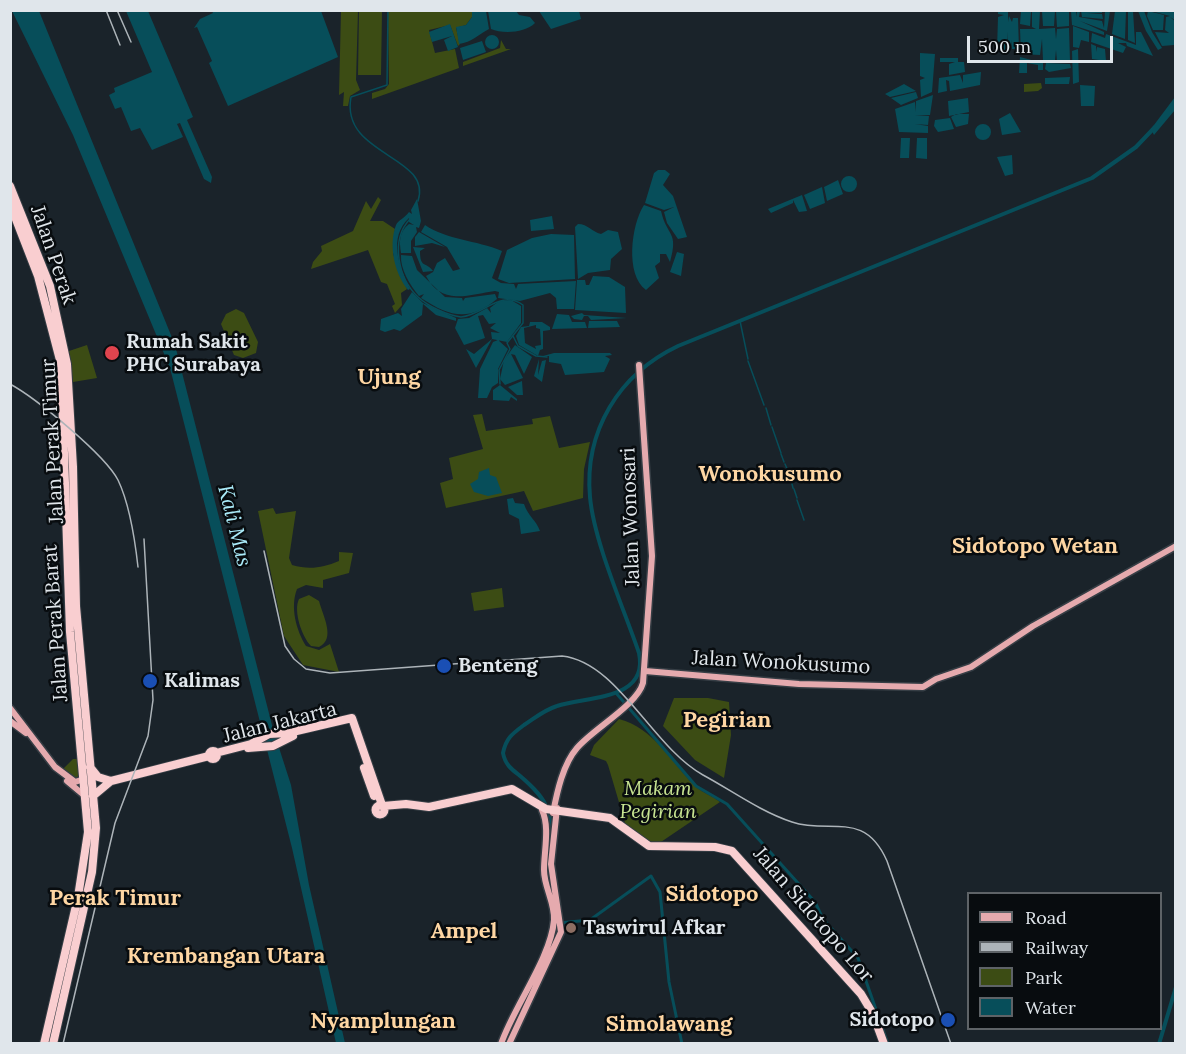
<!DOCTYPE html>
<html>
<head>
<meta charset="utf-8">
<style>
  body { margin:0 }
  #map { position:relative; width:1186px; height:1054px; overflow:hidden; background:#1a232a; font-family:Lora,serif }
  canvas { display:block }
  .frame { position:absolute; inset:0; border:12px solid #e0e6eb; pointer-events:none }
  .legend { position:absolute; left:967px; top:892px; width:195px; height:138px; box-sizing:border-box; background:#080c0f; border:2px solid #5e6367; margin:0; padding:8px 10px; list-style:none; font-size:18px; color:#e0e6eb }
  .legend li { display:flex; align-items:center; gap:12px; height:30px }
  .legend b { width:30px; border:2px solid #5e6367 }
  .scale { position:absolute; left:967px; top:36px; width:146px; height:27px; box-sizing:border-box; border:3px solid #e0e6eb; border-top:0; padding-left:8px; font-size:18px; line-height:21px; white-space:nowrap; color:#e0e6eb; -webkit-text-stroke:4px #080c0f; paint-order:stroke }
</style>
</head>
<body>
<div id="map">
<canvas width="1186" height="1054"></canvas>
<div class="frame"></div>
<ul class="legend">
<li><b style="height:8px;background:#e5aaae"></b>Road</li>
<li><b style="height:8px;background:#adb4b9"></b>Railway</li>
<li><b style="height:16px;background:#3c4c14"></b>Park</li>
<li><b style="height:16px;background:#074e5a"></b>Water</li>
</ul>
<div class="scale">500 m</div>
</div>
<script>
const ctx = document.querySelector('canvas').getContext('2d');
ctx.lineJoin = 'round';
function fill(path, color) {
  ctx.fillStyle = color;
  ctx.fill(path, 'evenodd');
}
function stroke(path, color, width, dash) {
  ctx.strokeStyle = color;
  ctx.lineWidth = width;
  ctx.lineCap = dash ? 'butt' : 'round';
  ctx.setLineDash(dash || []);
  ctx.stroke(path);
}
function write(font, color, halo, rows, align = 'center') {
  ctx.font = font + ' Lora,serif';
  ctx.lineWidth = 5;
  ctx.setLineDash([]);
  ctx.textBaseline = 'middle';
  ctx.strokeStyle = halo;
  ctx.fillStyle = color;
  for (const [text, x, y, turn = 0] of rows) {
    ctx.save();
    ctx.translate(x, y);
    ctx.rotate((+turn || 0) * Math.PI / 180);
    ctx.textAlign = isNaN(turn) ? turn : align;
    if (halo) ctx.strokeText(text, 0, 0);
    ctx.fillText(text, 0, 0);
    ctx.restore();
  }
}
const green = new Path2D(`
  M341,11H358L356,80L360,90L350,96L348,106H343L344,92L339,95Z
  M359,11H382L381,75H358Z
  M388,11H472V17L466,25L456,28L460,44L458,46L450,25L429,30L435,53L455,49L459,68L372,99V93L385,89L389,84Z
  M501,40L506,49H511L463,66V62L500,48Z
  M1041,83L1042,88L1038,91L1024,92V84Z
  M378,197L381,200L370,221H383L395,229L393,254L407,289L401,293L402,305L395,313L392,306L395,304L387,284L381,282L368,250L311,269L313,262L322,251L321,246L353,231L366,201L371,209Z
  M236,309L244,313L258,342L256,353L243,358L234,355L221,324L226,314Z
  M87,345L97,378L73,382L69,351Z
  M482,414L486,431L533,424L532,419L550,416L559,448L590,442L584,469L583,498L533,511L524,491L446,508L440,483L453,479L449,458L483,449L473,415Z
  M273,508L276,514L296,511L289,558L292,565C309,570 322,568 339,561V552L353,553L349,573L323,580V588L306,585L297,589C290,607 296,630 306,646L319,650L330,644L339,672L303,665L284,636L258,511Z
  M502,588L504,607L474,611L471,593Z
  M309,595L319,601C323,616 336,639 319,647L311,646C302,637 293,611 299,599Z
  M674,698H708L729,702L731,735L724,778L695,760L663,726Z
  M619,719C654,728 671,762 696,787C703,793 713,796 720,802L655,846L626,826L608,765L606,761L590,755L594,745Z
  M73,759H78L80,777H70L62,770Z`);
const water = new Path2D(`
  M12,11H39L175,345L273,729L291,785L309,885L345,1043H336L292,848L170,368L73,135Z
  M126,11H148L193,117L187,120L212,177L211,183L204,179L180,123L177,124L183,137L152,150L140,128L131,131L121,107L115,109L109,95L115,92L114,88L152,72Z
  M212,11H321L338,57L228,106L209,63L212,61L197,27L194,28L200,19L213,13Z
  M472,11H486L489,29C478,35 472,42 459,44L456,27L466,25L472,17Z
  M488,11H516L519,15L530,17L535,23C525,33 503,34 491,29Z
  M539,11H579L581,19L551,29Z
  M998,11H1008V22L1009,16L1012,22L1013,18H1018L1019,49H1012V40L1011,49H1008L1007,32V50H997L998,17L1004,15L998,14Z
  M1021,11H1031L1030,26L1020,24Z
  M1032,11H1040L1039,29L1055,28L1056,39L1057,29L1069,28L1070,61H1057L1056,50L1055,60H1043L1042,39L1040,55L1021,54L1020,29H1036L1032,27Z
  M1042,11H1055L1054,26H1043Z
  M1056,11H1069V26L1057,27Z
  M1071,11H1076V17L1077,11H1080L1079,17L1102,21L1104,28L1105,11H1110L1107,31L1080,21L1104,32V35L1072,25Z
  M1081,11H1102V13H1087L1102,14L1103,19L1082,17Z
  M1115,11H1126L1125,39L1112,34Z
  M1128,11H1133L1135,43L1128,40Z
  M1138,11H1144L1152,32L1162,48L1158,50L1146,31Z
  M1148,11L1164,15L1163,30H1153L1147,16Z
  M1151,11H1175V20L1170,17L1175,21L1174,45L1162,46L1155,32L1169,33L1165,30L1166,17L1170,16Z
  M450,24L458,47L448,51L444,40L452,36L432,42L429,32Z
  M1073,26L1089,32V42L1081,40L1079,48L1073,47Z
  M1136,32H1141L1153,56L1127,46L1126,43H1118L1126,47L1123,53L1091,42L1092,33L1105,38L1106,34L1136,45Z
  M485 42a7 7 0 1 1 14 0a7 7 0 1 1-14 0Z
  M482,41L486,52L463,60L460,48Z
  M1091,44L1096,46V52L1097,47L1105,49L1106,61L1092,59Z
  M1078,49L1079,82L1073,84L1072,51Z
  M920,53L935,54L932,92L921,97L920,80L925,78L920,76Z
  M1020,57L1043,63V70H1038V65L1027,63V73H1019Z
  M940,58H958V62H964L965,72L949,75V64L955,62H940Z
  M1046,63L1070,64L1071,68L1049,72L1045,69Z
  M981,72L980,85L950,91L949,81L946,80L947,91L938,93L939,78L960,75L963,83V75Z
  M1070,77L1069,84H1045V78Z
  M904,84L916,91L890,97L885,94Z
  M1080,85L1095,86L1094,106H1081Z
  M916,92L918,98L901,105L891,98Z
  M933,95L930,115H915L929,116L928,125L915,124L928,126V133L899,132L895,109L915,102L916,112V101Z
  M1175,97V110L1154,135L1151,129Z
  M968,98L969,112L949,116L948,101Z
  M1010,113L1021,132L1002,135L999,119Z
  M956,114H969L968,124L956,127L951,117Z
  M950,118L954,129L938,132L934,126L935,120Z
  M975 132a8 8 0 1 1 16 0a8 8 0 1 1-16 0Z
  M901,138H910L909,158H900Z
  M917,138H927V159L916,158Z
  M1012,155L1013,174L1005,176L997,157Z
  M658,170H665L670,174L663,185L673,196L687,237L678,239L667,223L664,212L674,207L664,210L645,203L654,173Z
  M841 184a8 8 0 1 1 16 0a8 8 0 1 1-16 0Z
  M838,180L843,194L827,201L824,187Z
  M822,187L825,203L810,209L804,195Z
  M802,195L807,211L799,212L793,200V203L771,213L768,209Z
  M417,199L421,221L419,228L416,227L417,232L411,241V253H401C399,241 399,232 409,224L414,225L409,222V218C388,238 399,266 410,289L408,290C395,274 388,246 396,225C398,220 405,218 409,212L412,214L411,210Z
  M644,205L661,211C667,237 679,231 670,262L666,254H660V262L655,266L659,278L646,290C625,275 631,225 644,205Z
  M552,216L554,229L531,231L530,220Z
  M578,224C588,224 592,232 601,234L608,230L618,232L622,249L611,259L610,270L588,273L578,279L575,227Z
  M425,225C447,240 476,240 502,251L492,278L501,283L514,284L516,289L518,284L576,281L574,309H557L556,298L550,293L520,301L498,298L499,292L495,291C468,295 442,306 426,276L433,272L437,263L445,258L453,271L460,269L447,247L421,232Z
  M419,232L445,247L432,243L415,246V237Z
  M551,234L574,235L575,279L509,283L498,279L507,250L532,238Z
  M413,247L425,248L420,251C420,269 426,261 433,271L423,272Z
  M677,252L684,254L681,276L670,272Z
  M401,255L412,256L417,270L445,297L462,298L463,301L465,298L495,294L497,299C469,322 450,317 421,298L424,294L419,296C410,285 400,269 401,255Z
  M593,276L609,277L625,287L626,313L575,310L577,280H585L586,285H589Z
  M412,292L423,303L456,318V321L436,315L423,304L422,315L400,331L394,329L385,332L380,330L381,319L398,313L402,316L401,309Z
  M511,300L521,306V323L507,342L492,339L476,368L466,349L474,354L492,339L491,332L500,333L490,328L496,323L489,324L483,315L478,316L485,338L464,345L455,328L458,319L469,318L487,308L491,313L490,308L499,301Z
  M582,313L584,315L627,318L591,320L588,316H584L582,320L574,319L571,316Z
  M557,314L569,315L572,322H585L587,328L552,329Z
  M617,321L620,327L588,328L589,321Z
  M530,322H542L550,327V330L543,331V349L540,350L538,356L519,345L516,336L521,327L529,326ZM536,325V328L540,329L541,345L535,346L536,349L525,343L524,328Z
  M498,340L508,349L498,369V383L492,387L487,398H478L480,369L493,342Z
  M515,345L532,357L524,374L515,355L511,354L523,378L505,385L500,379L504,360Z
  M554,353H610L612,355L605,356L610,359L604,372L565,375L561,364L549,362V356H543Z
  M539,359L538,375L542,361L546,360L542,382L534,376Z
  M522,381L523,395H517L508,387Z
  M500,385L517,399V401L511,397L509,401L493,400V390Z
  M489,468L490,475L496,477L502,493L488,496L474,492L470,484L478,479L479,472Z
  M513,498L515,503L524,504C528,516 536,520 540,531L521,534L519,519L509,514L507,499Z`);
const stream = new Path2D(`
  M388,10L387,85L351,97C340,156 433,155 418,201
  M410,219C390,240 398,278 418,297C429,307 447,315 461,317C484,315 500,289 523,305V323L507,343L510,349L499,370L500,384
  M740,321L748,359
  M513,336L518,346L536,356L547,357
  M748,361L764,405
  M766,408L771,425
  M772,427L781,453
  M781,454L784,462
  M785,464L788,471
  M788,472L791,479
  M791,480L793,488
  M794,489L797,498
  M797,500L804,520`);
const canal = new Path2D(`
  M616,693L696,786L727,804L815,902L823,919L858,958L888,1044
  M559,923L590,920L651,876L660,892L669,982L682,1044`);
const river = new Path2D(`
  M549,854C553,813 551,802 519,775C511,769 505,764 503,753C506,738 512,734 524,725C535,718 544,710 557,706C586,696 649,701 639,653C624,609 594,542 590,497C584,431 619,374 678,346L1092,178L1136,147L1155,127
  M549,865V881L554,899
  M550,948L558,921
  M505,1044L523,1003
  M1159,1044L1176,987`);
const ferry = new Path2D(`
  M18,11V10`);
const major = new Path2D(`
  M645,671L799,684L923,687L936,679L971,667L1033,626L1176,546
  M10,708L55,767L75,782L84,779
  M10,721L26,733
  M67,781L85,796
  M553,813C557,792 563,764 577,748C593,729 637,705 643,683L652,556L639,365
  M501,1044C514,1006 551,958 554,920C555,903 544,887 544,870C544,851 550,827 542,810
  M509,1044L561,932L551,864L557,808`);
const highway = new Path2D(`
  M10,186L50,286L67,364L73,467L76,606L96,828L92,872L53,1044
  M10,204L38,276L61,364L70,632L88,832L78,897L44,1044
  M248,748L273,746L293,736
  M209 755a4 4 0 1 1 8 0a4 4 0 1 1-8 0Z
  M216,753L251,744L269,734L288,733L352,718L382,805
  M90,767L98,777L111,781
  M364,768L374,796
  M93,796L111,781L209,756
  M375.5 810a4.5 4.5 0 1 1 9 0a4.5 4.5 0 1 1-9 0Z
  M383,806L406,804L429,807L512,789L546,809L610,818L649,846L715,847L732,851L861,994L873,1014L884,1044`);
const rail = new Path2D(`
  M106,10L120,45
  M117,10L131,42
  M10,384C36,398 105,455 118,480C130,505 135,540 138,567
  M264,551L285,646L294,659L306,669L330,673L562,656C618,662 652,747 703,775C731,790 761,812 792,822C830,835 864,809 887,861L951,1044
  M63,1044L115,823L148,736L153,700L144,539`);
const markers = [
  [112,353,8,"#e0444e"],
  [444,666,8,"#1a4fb4"],
  [150,681,8,"#1a4fb4"],
  [571,928,6,"#8d6e63"],
  [948,1020,8,"#1a4fb4"]
];
const streetNames = [
  ["Jalan Perak",53,255,71],
  ["Jalan Perak Timur",53,441,-93],
  ["Jalan Wonosari",631,517,-92],
  ["Jalan Perak Barat",56,623,-94],
  ["Jalan Wonokusumo",781,663,3],
  ["Jalan Jakarta",280,723,-14],
  ["Jalan Sidotopo Lor",813,915,49]
];
const poiNames = [
  ["Rumah Sakit",126,342],
  ["PHC Surabaya",126,365],
  ["Benteng",458,666],
  ["Kalimas",164,681],
  ["Taswirul Afkar",583,928],
  ["Sidotopo",934,1020,"right"]
];
const parkNames = [
  ["Makam",658,789],
  ["Pegirian",658,812]
];
const waterNames = [
  ["Kali Mas",234,526,76]
];
const quarterNames = [
  ["Ujung",389,378],
  ["Wonokusumo",770,475],
  ["Sidotopo Wetan",1035,547],
  ["Pegirian",727,721],
  ["Sidotopo",712,895],
  ["Perak Timur",115,899],
  ["Ampel",464,932],
  ["Krembangan Utara",226,957],
  ["Nyamplungan",383,1022],
  ["Simolawang",669,1025]
];
fill(green, '#3c4c14');
fill(water, '#074e5a');
stroke(stream, '#074e5a', 1.5);
stroke(canal, '#074e5a', 3);
stroke(river, '#074e5a', 4);
stroke(ferry, '#aaebf9', 1.5, [8, 6]);
stroke(major, '#363e45', 9);
stroke(highway, '#363e45', 10);
stroke(major, '#e5aaae', 6);
stroke(highway, '#f9ced0', 8);
stroke(rail, '#adb4b9', 1.5);
for (const [x, y, r, color] of markers) {
  const dot = new Path2D();
  dot.arc(x, y, r, 0, 2 * Math.PI);
  ctx.fillStyle = color;
  ctx.fill(dot);
  stroke(dot, '#080c0f', 2);
}
write('20px', '#e0e6eb', '#080c0f', streetNames);
write('bold 20px', '#e0e6eb', '#080c0f', poiNames, 'left');
write('italic 20px', '#c8e592', '#080c0f', parkNames);
write('italic 21px', '#aaebf9', '#080c0f', waterNames);
write('bold 22px', '#fed6a3', '#080c0f', quarterNames);
</script>
</body>
</html>
